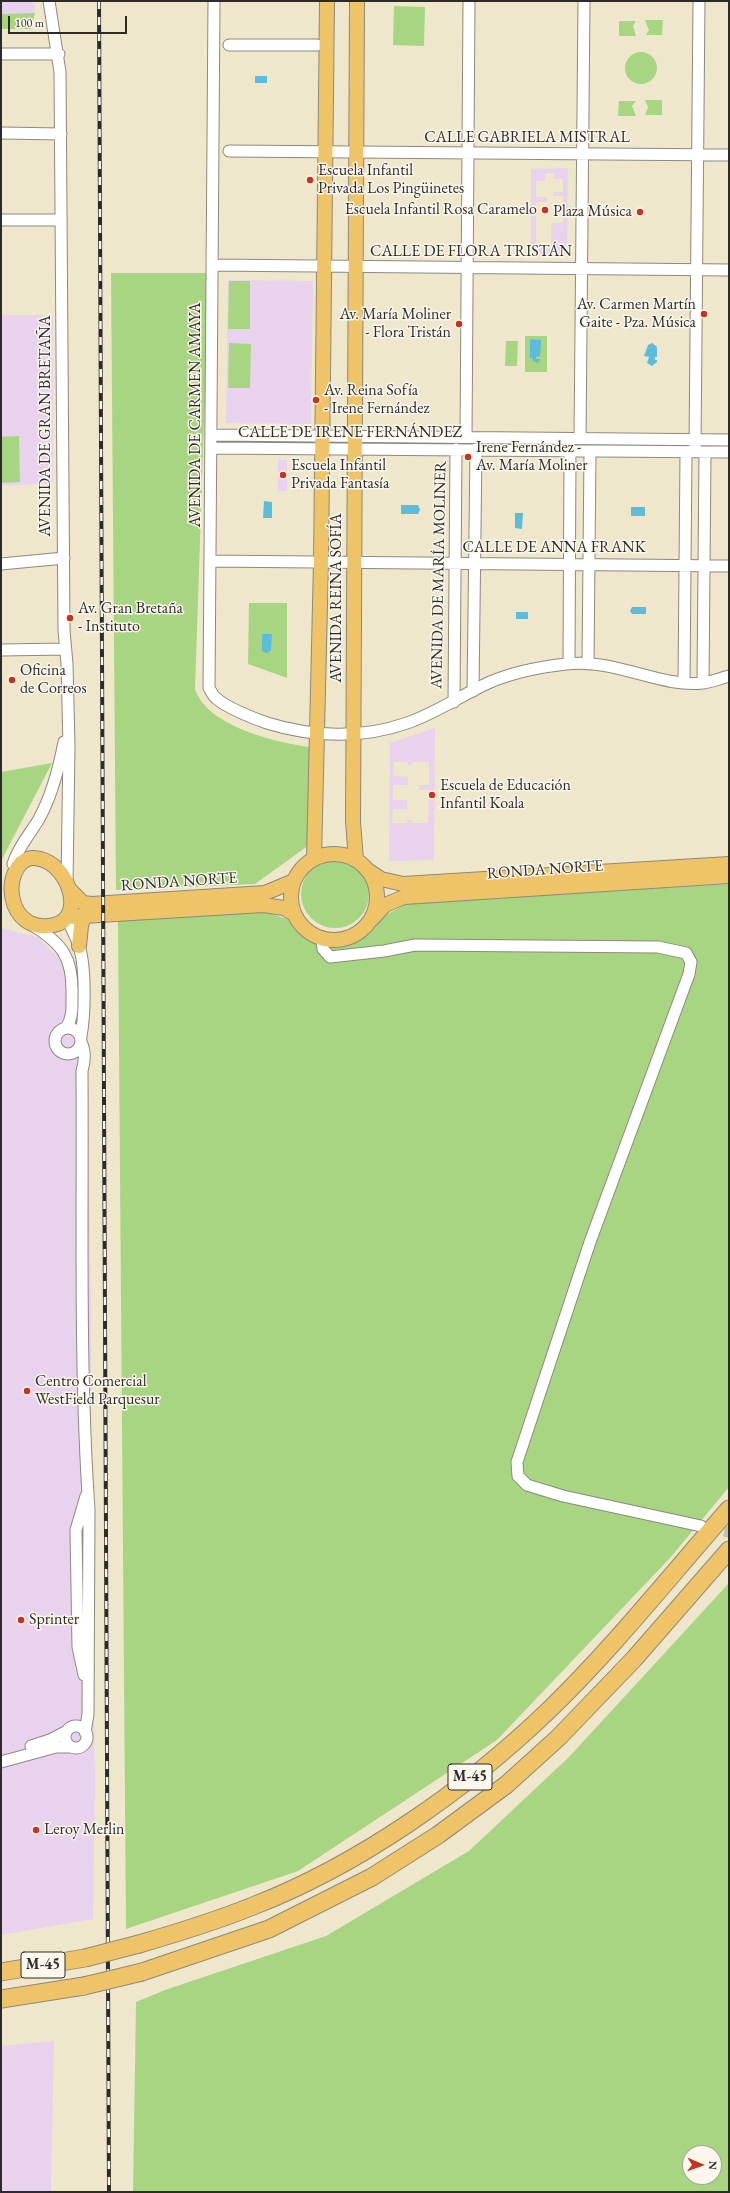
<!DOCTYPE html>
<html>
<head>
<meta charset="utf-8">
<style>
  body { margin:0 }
  #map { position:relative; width:730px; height:2193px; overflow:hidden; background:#efe7cc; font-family:"EB Garamond",serif }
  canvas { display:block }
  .frame { position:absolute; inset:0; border:2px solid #2b2b2b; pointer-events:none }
  .north { position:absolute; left:682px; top:2145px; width:40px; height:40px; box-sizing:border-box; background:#fbf7ec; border:1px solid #a8a59f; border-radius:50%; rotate:92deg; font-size:11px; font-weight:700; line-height:16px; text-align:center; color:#2b2b2b }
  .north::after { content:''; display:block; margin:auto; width:14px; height:18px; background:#c8321e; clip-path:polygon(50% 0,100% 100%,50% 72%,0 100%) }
  .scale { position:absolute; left:8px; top:16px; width:119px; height:18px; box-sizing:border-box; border:2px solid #2b2b2b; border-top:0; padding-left:5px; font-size:12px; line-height:14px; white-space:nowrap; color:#2b2b2b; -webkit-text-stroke:3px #fbf7ec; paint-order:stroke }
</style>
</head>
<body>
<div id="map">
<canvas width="730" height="2193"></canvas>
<div class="frame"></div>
<div class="north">N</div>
<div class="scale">100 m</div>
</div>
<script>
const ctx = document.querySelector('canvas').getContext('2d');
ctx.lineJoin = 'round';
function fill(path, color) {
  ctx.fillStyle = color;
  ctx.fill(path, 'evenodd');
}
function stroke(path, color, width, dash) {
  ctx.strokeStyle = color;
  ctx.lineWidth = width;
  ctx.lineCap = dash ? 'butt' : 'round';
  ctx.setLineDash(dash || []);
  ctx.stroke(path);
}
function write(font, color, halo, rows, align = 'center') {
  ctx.font = font + ' "EB Garamond",serif';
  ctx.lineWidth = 3;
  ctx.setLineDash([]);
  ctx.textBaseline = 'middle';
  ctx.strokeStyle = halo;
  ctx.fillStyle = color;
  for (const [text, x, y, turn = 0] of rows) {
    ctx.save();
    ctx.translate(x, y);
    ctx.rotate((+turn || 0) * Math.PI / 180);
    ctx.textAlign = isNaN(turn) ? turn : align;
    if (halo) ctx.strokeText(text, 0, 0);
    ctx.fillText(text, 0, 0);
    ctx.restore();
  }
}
const built = new Path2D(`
  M1,1H32L35,6V13L1,14Z
  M568,168L567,254H531V169ZM545,173H554V179H563V192H553V196H563V208H553V212L563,213V223H551V248H536V202H547V197H536V181H545Z
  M228,280L313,281L311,424L226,423Z
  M1,315H53V483L1,486Z
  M278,460H287V491H278Z
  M435,728L434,860L389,861L390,743ZM394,762H408V765H412L413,762H429V785H419V790H429L428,823H412V820H407V823H392L393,809H407V800H393V785H408V777L393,776Z
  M1,928L37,937L63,962L85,959L91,1301V1573L95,1778L93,1919L1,1935Z
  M54,2041L51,2192H1V2046Z`);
const green = new Path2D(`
  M394,6L425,7L424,46L393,45Z
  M35,13L31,29H1V14Z
  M645,20H663L662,35H646L649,30Z
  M619,21H636L633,26L636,36H619Z
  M625 68a16 16 0 1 1 32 0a16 16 0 1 1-32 0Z
  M645,100H662V115H645L648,107Z
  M619,101H636L632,106L636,116H618Z
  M111,273H209L195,689C207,726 274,742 309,747V845L255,884L116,890Z
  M229,281H250V329H228Z
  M525,336H547V372H525Z
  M506,341H518L517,366H505Z
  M229,343L251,344L250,388H228Z
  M19,436L20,482L1,483V437Z
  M231,440H305V444L231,443Z
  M372,441L447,442V445H372Z
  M485,442H560V447L485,446Z
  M600,443H675V447H600Z
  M249,603H287V678L248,664Z
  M52,763L1,861V772Z
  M301 894a34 34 0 1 1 68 0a34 34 0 1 1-68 0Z
  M729,884V1487L670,1558L497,1740L298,1871L126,1929L118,921L265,912L287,919L307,938L333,947L357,940L368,933L386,915L408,903Z
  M729,1583V2192H133L136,2002L165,1990L326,1936L469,1851L569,1757ZM690,2153H714V2177H690Z`);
const water = new Path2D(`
  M255,76H267V83H255Z
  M530,339L541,340L540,356L536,357V359H540L538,363L533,361L532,357L530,359Z
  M652,343L657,347V357H655V360H657V362L652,366L647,363L649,357L644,356L648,345Z
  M264,501L272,502V518H263Z
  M401,505H418L420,510L418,514H401Z
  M631,507H645V516H631Z
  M515,513H523L522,529L515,528Z
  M632,607H646V614H632L630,611Z
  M516,612H528V619H516Z
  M262,634H272L271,651L267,653L262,651Z`);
const minorTunnel = new Path2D(`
  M708,1528L729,1532`);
const minor = new Path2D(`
  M49,1L60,72L64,630L67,664L69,746L67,883
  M214,1L209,688C211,691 213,696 216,698C225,707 255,719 267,723C312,737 362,739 407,723C436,713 460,696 488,683C513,672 539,667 566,664C615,658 660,688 703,683C712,682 721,678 729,676
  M229,45H317
  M1,54H59
  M1,133L61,134
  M229,151L729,155
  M1,220H61
  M212,265L729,270
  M212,435L729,440
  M466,437L469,1
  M580,439L584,1
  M695,447L699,1
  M212,448L729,452
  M211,561L729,566
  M1,564L64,558
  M1,650L65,649
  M569,663L570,450
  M588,664L590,451
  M684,683L686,452
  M703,683L705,452
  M473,691L476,449
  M454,702L456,449
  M13,864C18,847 30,834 39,819C52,795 59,768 64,742
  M67,917C70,927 76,936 79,946C86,967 85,1014 81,1036
  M32,925C63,944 73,958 72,995C72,1007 73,1018 66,1028
  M322,939L323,949L330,957L384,951L415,945L658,947L686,953L691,962L689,974L590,1242L517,1462L518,1476L527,1485L563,1496L701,1526
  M55 1041a13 13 0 1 1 26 0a13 13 0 1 1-26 0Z
  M81,1042C86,1052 85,1061 82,1071C83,1217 79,1364 89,1510L88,1714L85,1732
  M84,1675L78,1647L76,1530L86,1496
  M65 1737a11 11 0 1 1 22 0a11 11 0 1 1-22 0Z
  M31,1746L50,1740L67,1731
  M1,1762L56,1747H71`);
const major = new Path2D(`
  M291 897a43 43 0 1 1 86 0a43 43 0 1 1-86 0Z
  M31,858C67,856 88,918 54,925C5,936 0,865 31,858Z
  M314,859L321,562L327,1
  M356,860L353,821L357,1
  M369,871L381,879L403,884L729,864
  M69,889L83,903L92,904L265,893L294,881
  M67,917L263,905L284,908L294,914
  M371,920L385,905L404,897L729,876
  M79,946L81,926L84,916`);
const highway = new Path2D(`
  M139,1944C177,1933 216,1921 253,1906C359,1865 467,1789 549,1710C613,1648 670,1576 729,1509
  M1,1972L85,1958
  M142,1972L269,1929L372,1877L438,1835L506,1785L558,1738L634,1659L729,1550
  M1,1999L84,1986`);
const rail = new Path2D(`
  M99,1L109,2192`);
const highwayBridge = new Path2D(`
  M85,1958L139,1944
  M84,1986L142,1972`);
const markers = [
  [310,180,4,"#c8321e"],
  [545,210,4,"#c8321e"],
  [640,212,4,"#c8321e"],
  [704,314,4,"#c8321e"],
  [459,324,4,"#c8321e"],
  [316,400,4,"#c8321e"],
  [468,457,4,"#c8321e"],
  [283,475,4,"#c8321e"],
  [70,618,4,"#c8321e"],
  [12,680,4,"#c8321e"],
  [432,795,4,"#c8321e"],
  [27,1391,4,"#c8321e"],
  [21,1620,4,"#c8321e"],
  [36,1830,4,"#c8321e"]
];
const shields = [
  [470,1777,44],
  [43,1965,44]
];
const shieldNames = [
  ["M-45",470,1777],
  ["M-45",43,1965]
];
const streetNames = [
  ["CALLE GABRIELA MISTRAL",527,138],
  ["CALLE DE FLORA TRISTÁN",471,252],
  ["AVENIDA DE CARMEN AMAYA",196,415,-90],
  ["AVENIDA DE GRAN BRETAÑA",46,426,-90],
  ["CALLE DE IRENE FERNÁNDEZ",350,433],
  ["CALLE DE ANNA FRANK",554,548],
  ["AVENIDA DE MARÍA MOLINER",439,575,-89],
  ["AVENIDA REINA SOFÍA",337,598,-90],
  ["RONDA NORTE",545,870,-4],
  ["RONDA NORTE",179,882,-4]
];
const poiNames = [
  ["Escuela Infantil",318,171],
  ["Privada Los Pingüinetes",318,189],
  ["Escuela Infantil Rosa Caramelo",537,210,"right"],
  ["Plaza Música",632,212,"right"],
  ["Av. Carmen Martín",696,305,"right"],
  ["Gaite - Pza. Música",696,323,"right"],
  ["Av. María Moliner",451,315,"right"],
  ["- Flora Tristán",451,333,"right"],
  ["Av. Reina Sofía",324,391],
  ["- Irene Fernández",324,409],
  ["Irene Fernández -",476,448],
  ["Av. María Moliner",476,466],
  ["Escuela Infantil",291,466],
  ["Privada Fantasía",291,484],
  ["Av. Gran Bretaña",78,609],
  ["- Instituto",78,627],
  ["Oficina",20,671],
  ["de Correos",20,689],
  ["Escuela de Educación",440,786],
  ["Infantil Koala",440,804],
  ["Centro Comercial",35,1382],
  ["WestField Parquesur",35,1400],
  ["Sprinter",29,1620],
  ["Leroy Merlin",44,1830]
];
fill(built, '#e8d2ee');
fill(green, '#a7d582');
fill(water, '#5dbbdb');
stroke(minorTunnel, '#c8c1ac', 11, [11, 5.5]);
stroke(minor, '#8d897c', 13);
stroke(major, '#8d897c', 16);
stroke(highway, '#8d897c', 19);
stroke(minor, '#fff', 11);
stroke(major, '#efc469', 14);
stroke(highway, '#efc469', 17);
stroke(rail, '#2b2b2b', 4);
stroke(rail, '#fbf7ec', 2.5, [8]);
stroke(highwayBridge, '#8d897c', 19, []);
stroke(highwayBridge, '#efc469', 17);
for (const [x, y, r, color] of markers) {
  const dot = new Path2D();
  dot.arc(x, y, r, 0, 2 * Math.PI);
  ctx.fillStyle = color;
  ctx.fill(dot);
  stroke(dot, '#fbf7ec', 1.5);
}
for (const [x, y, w] of shields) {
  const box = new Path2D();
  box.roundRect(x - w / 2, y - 13, w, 26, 3);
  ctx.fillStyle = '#fbf7ec';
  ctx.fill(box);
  stroke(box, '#2b2b2b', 1);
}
write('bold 15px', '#2b2b2b', null, shieldNames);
write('16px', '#2b2b2b', '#fbf7ec', streetNames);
write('16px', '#2b2b2b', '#fbf7ec', poiNames, 'left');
</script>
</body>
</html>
